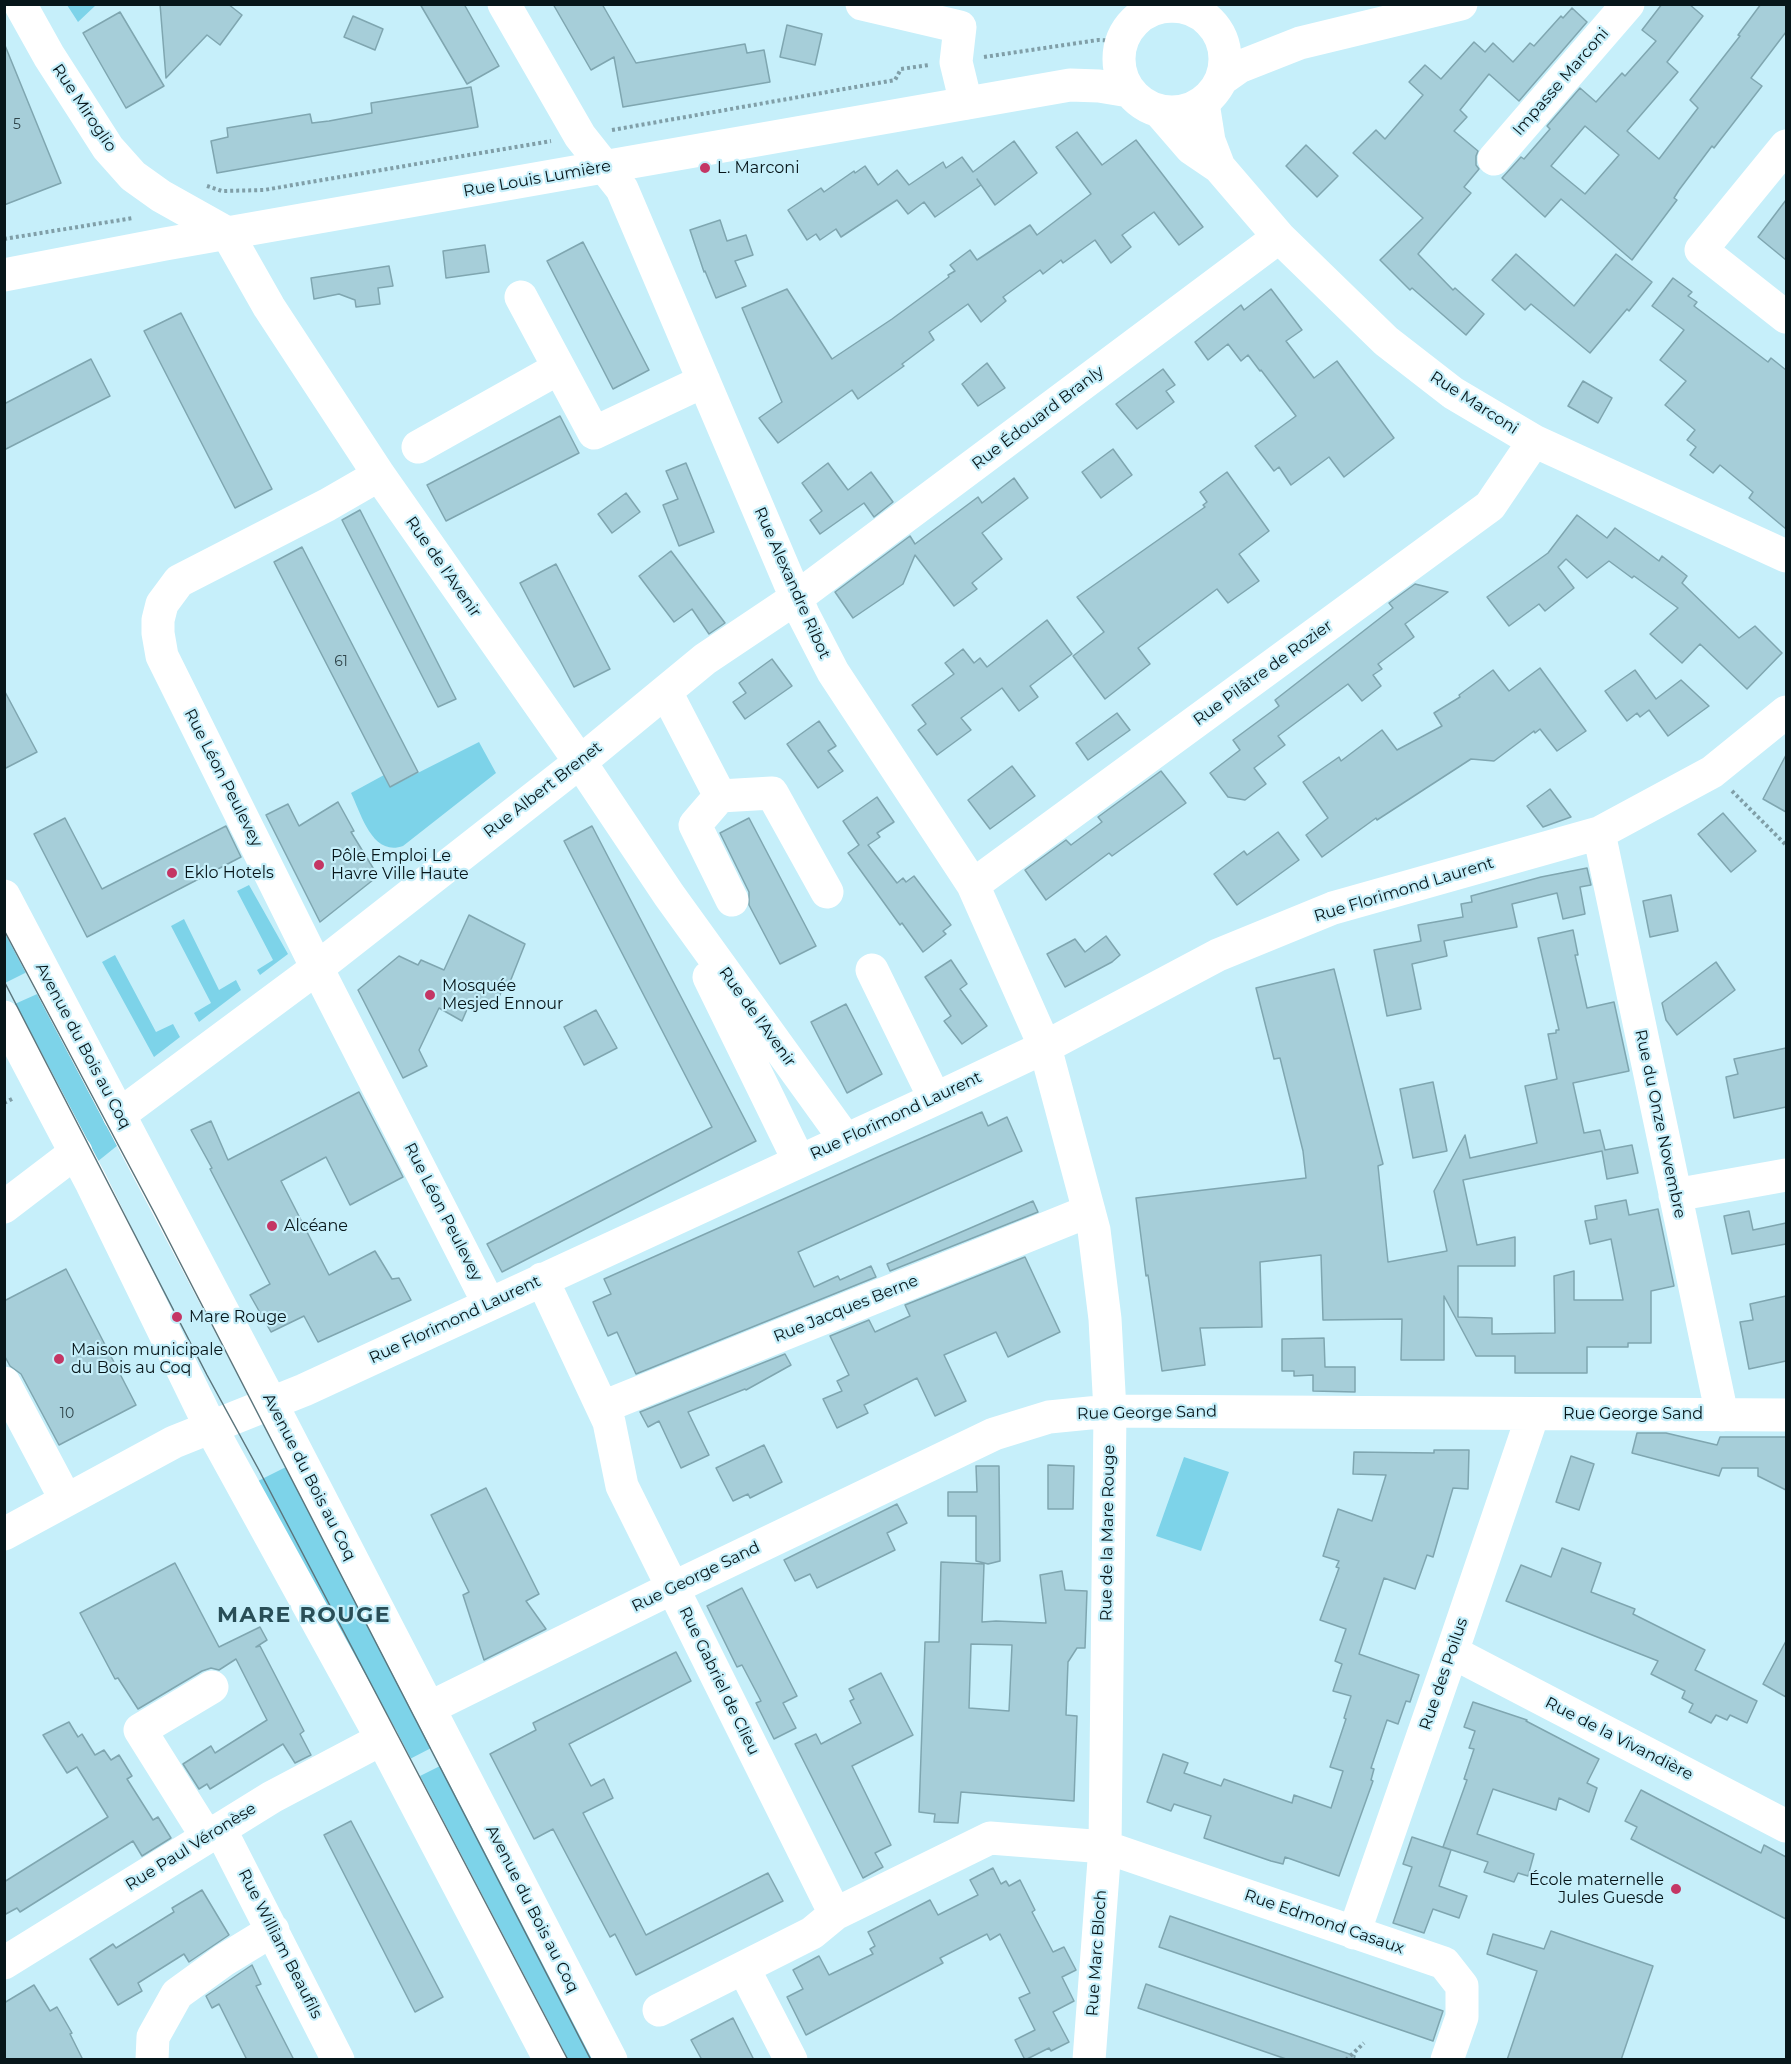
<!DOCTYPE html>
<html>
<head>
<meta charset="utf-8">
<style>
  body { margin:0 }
  #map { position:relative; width:1791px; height:2064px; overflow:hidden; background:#c6effa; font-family:Montserrat,sans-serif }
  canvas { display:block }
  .frame { position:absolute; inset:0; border:6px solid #07161a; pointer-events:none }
</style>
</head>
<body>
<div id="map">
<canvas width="1791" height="2064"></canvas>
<div class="frame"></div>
</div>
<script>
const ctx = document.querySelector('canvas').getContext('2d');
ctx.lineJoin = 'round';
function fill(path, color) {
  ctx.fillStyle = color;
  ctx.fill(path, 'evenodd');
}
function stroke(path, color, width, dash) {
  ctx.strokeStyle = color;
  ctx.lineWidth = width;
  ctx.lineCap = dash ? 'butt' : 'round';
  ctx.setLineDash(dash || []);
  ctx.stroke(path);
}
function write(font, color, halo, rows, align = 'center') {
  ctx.font = font + ' Montserrat,sans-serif';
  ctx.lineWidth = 4.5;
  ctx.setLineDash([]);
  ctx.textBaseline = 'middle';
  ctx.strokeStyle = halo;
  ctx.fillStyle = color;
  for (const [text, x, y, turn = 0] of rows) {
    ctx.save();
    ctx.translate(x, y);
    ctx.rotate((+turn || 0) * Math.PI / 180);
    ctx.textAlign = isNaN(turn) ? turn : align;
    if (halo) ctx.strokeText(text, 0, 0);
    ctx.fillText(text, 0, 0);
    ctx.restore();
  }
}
const green = new Path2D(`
  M67,5H96L78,22Z
  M479,742L496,773L403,846C372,857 361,813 351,793L384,775L390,787Z
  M249,885L288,954L260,975L257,970L273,960L237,891Z
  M4,914L33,969L5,983H4Z
  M184,919L219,990L236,980L241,990L199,1022L194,1013L211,1003L171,926Z
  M115,955L156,1032L173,1024L180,1037L154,1057L102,962Z
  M44,991L123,1141L92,1166L8,1007Z
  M1184,1457L1229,1472L1201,1551L1156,1536Z
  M290,1465L435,1746L406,1761L258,1481Z
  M444,1764L599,2059H562L416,1778Z`);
const building = new Path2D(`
  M160,4H228L242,15L220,45L207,35L166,78Z
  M420,4H464L499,66L467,84Z
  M553,4H602L636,63L745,44L747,53L764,50L770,82L623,107L614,57L591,70Z
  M1662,4H1689L1703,16L1667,62L1678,72L1627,131L1659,159L1698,108L1690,100L1740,36L1738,35L1761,4H1786V32L1751,78L1762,86L1714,148L1712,146L1679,190L1674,198L1677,200L1632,260L1561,199L1545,217L1502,178L1521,157L1524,159L1550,129L1547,126L1580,88L1596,102L1622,73L1625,76L1656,41L1642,30ZM1585,126L1619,155L1585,194L1551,166Z
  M1572,8L1587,22L1519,101L1489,74L1460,110L1467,117L1454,131L1478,151L1476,156V165L1479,169L1464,187L1471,193L1418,254L1453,290L1455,288L1484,314L1466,335L1412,288L1410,290L1380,260L1423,218L1353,153L1376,130L1385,139L1423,95L1409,82L1425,65L1441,79L1474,42L1485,52L1493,43L1513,62L1530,43L1534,46L1561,16L1563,18Z
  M120,12L164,86L126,108L83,33Z
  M353,16L383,29L375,50L344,37Z
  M787,25L822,34L815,65L780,57Z
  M4,43L61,183L4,205Z
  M471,87L478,127L217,173L211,141L228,137L227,128L310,114L312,123L329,121L372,113L371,103Z
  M1077,132L1102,165L1136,140L1203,227L1179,245L1154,212L1122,235L1131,247L1111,263L1095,240L1063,263L1061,260L1043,274L1040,270L1003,297L1006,301L981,322L968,304L929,332L934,340L902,364L904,366L858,399L852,390L778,443L759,418L782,402L742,308L787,289L832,359L892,319L949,277L948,275L955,271L950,265L970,250L977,260L1030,225L1037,235L1091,194L1056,147Z
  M1014,141L1037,173L995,205L977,179L981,185L935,217L924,202L908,214L897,200L841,237L836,229L820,240L816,234L807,240L788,210L821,188L824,192L854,171L855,173L865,166L878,185L897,170L909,185L943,162L946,168L962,157L973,172Z
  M1306,145L1338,176L1317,197L1286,166Z
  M1786,200V260L1758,237Z
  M720,220L727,241L746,235L753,255L735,261L746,286L716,298L705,271L704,272L690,230Z
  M583,242L649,370L613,389L547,261Z
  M485,245L489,272L446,278L443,251Z
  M1516,254L1574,306L1616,254L1652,282L1629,311L1627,309L1590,353L1531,304L1525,310L1492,280Z
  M389,266L393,286L378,288L380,304L356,307L355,300L339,294L314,299L311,278Z
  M1673,278L1692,292L1688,296L1697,302L1694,306L1768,362L1771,358L1786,370V529L1749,498L1753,492L1720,465L1713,473L1690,455L1696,447L1687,440L1695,430L1665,405L1686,381L1660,360L1684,330L1652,306Z
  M1271,289L1302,330L1286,341L1314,378L1337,361L1394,438L1344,477L1329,457L1291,485L1279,467L1274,471L1255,446L1296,416L1261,370L1260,371L1248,355L1241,361L1228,344L1208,360L1195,342L1241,305L1244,310Z
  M181,313L272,489L235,508L144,331Z
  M91,359L110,396L4,450V404Z
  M987,363L1005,388L978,406L962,384Z
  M1163,369L1175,385L1166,391L1174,402L1137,429L1116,404Z
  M1583,381L1612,398L1598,423L1568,406Z
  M560,416L579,453L446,521L427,485Z
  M1113,449L1132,475L1101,498L1082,472Z
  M686,463L714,532L679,546L663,505L678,499L666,471Z
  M828,463L848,490L871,472L893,502L874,517L864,503L820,534L810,520L822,511L802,483Z
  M1227,472L1269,531L1239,554L1259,581L1228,603L1217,589L1138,648L1150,664L1105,699L1073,656L1104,632L1077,597L1205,507L1203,505L1207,502L1200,492Z
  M1014,478L1028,498L982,533L1002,559L972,583L977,589L954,606L915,555L903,584L853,618L835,592L910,536L915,544L978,497L982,503Z
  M626,493L640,512L612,533L598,514Z
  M360,510L456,699L438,707L342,520Z
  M1577,515L1607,538L1615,528L1659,561L1662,556L1687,576L1682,583L1739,638L1755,626L1782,653L1747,689L1700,644L1682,663L1650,634L1678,608L1634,576L1632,578L1609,561L1587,578L1566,559L1558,567L1574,588L1545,611L1539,604L1509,626L1487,597L1548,553Z
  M302,547L418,772L390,787L274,562Z
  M671,551L725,623L709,634L692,609L674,622L639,576Z
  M556,564L610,669L574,687L520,583Z
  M1415,584L1448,592L1405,624L1414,637L1378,664L1382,669L1373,675L1381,686L1362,701L1348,684L1278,736L1285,745L1254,768L1266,784L1245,800L1228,797L1210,773L1240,750L1233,740L1279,706L1275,700L1393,608L1389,603Z
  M1047,620L1072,654L1030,686L1038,697L1019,711L1002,688L961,718L971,730L937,755L918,730L926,724L912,705L954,674L945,663L963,649L974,663L980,658L987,667Z
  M772,659L792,686L745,719L733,702L746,693L739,683Z
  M1540,668L1586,731L1557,751L1540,729L1535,733L1534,731L1494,761L1471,759L1377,820L1376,818L1322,857L1306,835L1328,818L1303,782L1339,757L1341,761L1382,730L1397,750L1442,726L1434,713L1460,697L1459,695L1493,670L1509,691Z
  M1635,670L1656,699L1681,680L1709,706L1668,736L1649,710L1640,717L1637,713L1627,721L1605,691Z
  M4,690L37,752L4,769Z
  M1117,713L1130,730L1088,760L1076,743Z
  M819,721L836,746L828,751L843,771L818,788L787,744Z
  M1786,755V812L1763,799Z
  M1012,766L1035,796L990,829L968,800Z
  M1161,771L1186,803L1112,856L1109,853L1046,900L1025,870L1066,840L1071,845L1102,822L1098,817Z
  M1550,789L1571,817L1543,827L1527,806Z
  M877,797L894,822L877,833L880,837L868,845L897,883L903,878L906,882L914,876L951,925L943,931L946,934L923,952L902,923L900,925L848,853L859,845L843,821Z
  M338,802L354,831L351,832L378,876L320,922L266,815L288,804L299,826Z
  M1723,813L1756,851L1731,872L1698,834Z
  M65,818L102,889L226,826L241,857L87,937L34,834Z
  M749,818L816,946L780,964L749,905V892L720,833Z
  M592,826L756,1141L502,1272L487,1244L712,1127L564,841Z
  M1278,832L1299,860L1237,905L1214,874L1244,851L1247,855Z
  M1587,868L1591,885L1580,887L1585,914L1563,919L1557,893L1512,904L1517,927L1444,941L1447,956L1412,964L1421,1009L1387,1016L1374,950L1421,941L1418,925L1463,917L1461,904L1472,902L1471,896L1541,877Z
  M1671,895L1678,931L1650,937L1643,901Z
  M469,915L525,944L508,987L504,986L493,1010L471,1000L462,1021L439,1008L419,1050L427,1066L403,1078L358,990L399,956L418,965L421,960L444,970Z
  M1573,930L1578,955H1575L1587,1008L1614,1002L1629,1071L1573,1083L1584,1133L1600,1130L1605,1150L1632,1145L1638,1173L1607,1179L1602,1151L1463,1180L1477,1245L1515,1237V1266H1458V1317L1492,1318V1334L1555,1333L1554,1276L1574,1271V1300H1623L1611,1239L1590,1244L1585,1221L1597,1219L1595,1206L1626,1200L1629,1215L1658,1209L1674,1286L1651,1291V1343H1628V1347H1587V1373H1515V1356H1476L1444,1296V1360H1401L1402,1319L1323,1320L1321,1255L1260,1262L1262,1327L1200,1328L1205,1365L1162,1371L1148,1275L1146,1276L1136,1198L1306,1178L1303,1151L1280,1058L1274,1059L1256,988L1334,969L1383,1164L1378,1166L1388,1262L1447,1251L1434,1191L1465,1135L1470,1158L1537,1143L1525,1086L1557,1079L1548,1034L1556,1033V1030H1559L1538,938Z
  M1106,936L1120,955L1112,962L1065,987L1047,954L1075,939L1085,952Z
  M951,960L967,984L960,989L987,1026L962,1044L944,1021L951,1016L925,977Z
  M1716,962L1735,990L1677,1035L1666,1020L1662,1003Z
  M846,1004L882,1074L847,1093L811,1022Z
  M596,1010L617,1048L584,1065L564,1027Z
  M1786,1048V1107L1734,1118L1726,1077L1738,1074L1734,1059Z
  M1433,1082L1447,1151L1413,1158L1400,1089Z
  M359,1092L403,1177L350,1205L326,1157L281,1181L329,1275L375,1251L392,1279L399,1278L411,1300L318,1342L304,1316L271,1332L250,1295L270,1284L210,1169L212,1168L191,1130L211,1121L228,1160Z
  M982,1112L988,1126L1007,1117L1022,1151L798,1252L814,1287L838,1276L840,1280L871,1266L876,1277L636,1374L617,1332L608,1336L593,1302L611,1294L604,1279L880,1156Z
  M1033,1201L1038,1212L890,1271L887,1264Z
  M1749,1211L1753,1230L1786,1223V1244L1732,1254L1724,1216Z
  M1025,1257L1060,1332L1008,1357L996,1332L944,1355L966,1401L935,1416L917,1378L864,1405L868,1413L837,1428L823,1399L842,1391L837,1381L849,1375L830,1336L869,1320L875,1332L910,1316L905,1305Z
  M66,1269L136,1405L59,1445L21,1374L10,1366L4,1355V1301Z
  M1786,1296V1361L1749,1369L1740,1322L1753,1320L1750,1304Z
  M1324,1338L1325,1367H1355V1392L1313,1391V1375L1294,1376V1371H1282V1339Z
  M785,1354L791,1365L746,1390L745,1389L688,1412L709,1455L681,1468L659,1421L648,1427L640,1412Z
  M1637,1433H1666L1717,1445L1720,1437H1786V1490L1758,1476V1468H1722L1719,1476L1632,1453Z
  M764,1445L782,1482L750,1498L748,1494L733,1501L716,1468Z
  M1434,1450H1469L1468,1489L1453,1488L1433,1557L1427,1555L1415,1589L1384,1578L1359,1654L1419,1675L1410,1702L1406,1701L1398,1724L1387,1720L1371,1768L1374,1769L1371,1780L1373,1781L1339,1876L1285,1857L1283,1864L1271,1861L1204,1838L1211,1816L1174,1804L1171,1811L1147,1802L1163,1754L1188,1763L1184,1773L1221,1786L1224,1779L1292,1803L1294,1795L1331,1808L1343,1771L1330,1767L1346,1719L1344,1718L1351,1696L1333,1691L1342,1664L1335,1661L1346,1629L1320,1620L1339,1568L1336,1567L1339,1561L1323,1556L1338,1509L1372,1521L1386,1475L1353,1474L1354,1452L1434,1453Z
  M1571,1456L1594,1464L1579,1510L1556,1502Z
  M1048,1465L1074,1466L1073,1509H1048Z
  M976,1466H999L1000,1561L988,1564L976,1561V1516H948V1492H977Z
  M486,1488L539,1594L526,1601L546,1629L484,1660L463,1595L469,1592L431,1515Z
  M897,1504L907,1523L887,1533L895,1550L817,1588L810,1574L795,1581L784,1560Z
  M1562,1548L1601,1563L1591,1592L1635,1609L1633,1614L1705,1650L1695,1670L1757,1701L1747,1723L1730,1715L1727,1720L1716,1715L1711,1723L1689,1712L1693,1704L1682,1698L1685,1691L1651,1674L1658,1661L1506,1601L1521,1565L1551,1577Z
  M941,1562L984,1564L982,1622L996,1621L1046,1623L1040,1575L1062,1571L1065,1590L1087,1591L1085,1648H1077L1068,1662L1066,1715L1077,1716L1074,1801L961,1792L958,1823L934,1822L935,1814L919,1812L925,1642H939ZM971,1644L1012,1645L1009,1711L969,1708Z
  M175,1563L219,1647L260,1627L267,1640L256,1647L260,1646L304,1731L300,1734L311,1755L295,1763L283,1744L210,1789L207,1784L199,1789L183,1764L211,1746L215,1753L267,1720L236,1659L219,1670L211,1668L202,1671L138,1709L118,1678L115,1679L80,1613Z
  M742,1588L797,1696L783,1703L796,1728L774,1739L756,1703L761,1701L742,1665L737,1667L707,1606Z
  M1786,1641V1697L1763,1684Z
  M676,1652L691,1681L569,1744L591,1786L604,1779L613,1798L583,1813L646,1935L768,1873L783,1901L636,1975L615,1934L610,1937L553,1829L534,1839L490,1754L536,1730L533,1723Z
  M881,1673L913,1735L852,1766L891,1845L875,1853L883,1867L863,1878L795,1744L816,1734L821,1744L861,1723L850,1701L854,1699L849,1689Z
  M1473,1702L1527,1720L1526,1721L1599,1759L1587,1783L1597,1788L1589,1812L1559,1798L1556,1810L1493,1789L1477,1834L1534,1854L1528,1876L1518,1873L1514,1882L1484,1872L1488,1862L1443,1847L1467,1780L1464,1779L1474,1749L1469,1748L1475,1731L1464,1727Z
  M69,1722L78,1737L82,1734L95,1755L104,1750L111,1760L119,1755L132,1776L127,1779L153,1820L158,1817L171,1838L142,1856L133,1841L20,1912L17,1908L4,1915V1882L108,1817L77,1767L67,1773L43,1735Z
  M1641,1790L1761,1853L1764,1845L1786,1857V1919L1631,1839L1637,1827L1625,1821Z
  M351,1821L443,1997L415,2012L324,1835Z
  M1412,1837L1451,1850L1439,1886L1467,1896L1459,1918L1433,1909L1424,1933L1393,1923L1412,1867L1403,1864Z
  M993,1868L1001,1884L1006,1881L1009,1886L1020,1880L1035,1910L1032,1912L1053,1952L1064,1947L1076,1970L1062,1977L1074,2001L1053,2012L1069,2042L1051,2051L1049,2048L1025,2060L1015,2040L1035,2030L1019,1998L1030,1993L1000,1934L990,1940L987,1934L940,1958L943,1963L806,2035L787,1997L803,1989L793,1970L819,1956L829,1975L873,1954L870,1949L875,1946L868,1932L930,1900L938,1915L978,1895L970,1880Z
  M202,1890L229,1935L189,1962L184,1954L138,1983L142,1991L118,2005L90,1959L113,1944L116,1948L174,1912L172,1908Z
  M1170,1916L1443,2011L1433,2041L1159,1947Z
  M1551,1931L1653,1966L1621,2060H1507L1537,1971L1487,1954L1493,1934L1544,1949Z
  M252,1965L261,1984L256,1986L294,2060H247L219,2004L212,2008L206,1996Z
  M1146,1984L1355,2056L1354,2060H1289L1138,2008Z
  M34,1985L50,2011L57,2007L72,2033L70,2034L83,2060H4V2003Z
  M733,2018L754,2060H702L691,2040Z`);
const path = new Path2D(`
  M984,57L1098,40L1122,41
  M612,130L895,80L901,69L929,65
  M207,186L222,191L264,190L551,141
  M4,239L133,218
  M1732,791L1786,845
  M4,1103L14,1098
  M1346,2060L1364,2043`);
const minor = new Path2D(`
  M20,4L49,56L108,148L133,176L161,196L227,233L269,307L379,475L580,762L669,895L845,1139
  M504,4L580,136L622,189L803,614L833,672L973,885L1045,1047L1094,1230L1105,1319L1110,1411L1105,1847L1089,2060
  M862,4L960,27L956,62L966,103
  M1172,6V4
  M1203,103L1209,141L1219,167
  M1159,111L1191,148L1219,167L1279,237L1386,341L1453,393L1534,441L1786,556
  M1786,146L1701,250L1786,317
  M1494,159L1628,4
  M521,297L594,433L704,381
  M418,447L559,368
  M379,475L327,505L179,581L162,604L158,620V633L162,656L317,968L489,1304
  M666,692L720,796L772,793L827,892
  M720,796L695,825L732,900
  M1599,833L1722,1415
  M973,885L1490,506L1534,441
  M872,970L935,1099
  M709,977L799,1161
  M119,1115L317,968L580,762L705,659L796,598L1279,237
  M1675,1195L1786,1175
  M4,1207L76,1152
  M542,1279L609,1422L622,1486L835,1914
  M4,1383L66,1500
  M603,1407L1089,1211
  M4,1534L174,1442L304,1390L935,1099L1045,1047L1218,955L1333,908L1599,833L1712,772L1786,712
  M1452,1652L1786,1826
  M429,1708L656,1596L994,1434L1049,1417L1110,1411L1786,1415
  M220,1829L338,2060
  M207,1837L140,1730L212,1687
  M1354,1933L1452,1652L1533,1414
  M4,1963L272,1797L382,1739
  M744,1969L791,2060
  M659,2010L812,1933L835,1914L990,1838L1105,1847L1444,1963L1462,1986V2017L1447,2060
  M152,2060L153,2037L177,1994L224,1960L273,1930`);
const major = new Path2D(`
  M1119 59a53 53 0 1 1 106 0a53 53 0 1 1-106 0Z
  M1222,79L1239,67L1300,43L1461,4
  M4,275L165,244L1070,85L1099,86L1129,91
  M4,896L271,1403L611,2060
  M4,1017L91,1182L211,1428L382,1739L550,2060`);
const tram = new Path2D(`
  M4,930L156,1216L591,2060
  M4,981L207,1375L260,1472L568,2060`);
const markers = [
  [705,168,6,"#c43664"],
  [319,865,6,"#c43664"],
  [172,873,6,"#c43664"],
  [430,995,6,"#c43664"],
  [272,1226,6,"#c43664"],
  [177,1317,6,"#c43664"],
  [59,1359,6,"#c43664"],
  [1676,1889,6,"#c43664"]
];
const numberNames = [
  ["5",17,125],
  ["61",341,662],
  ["10",67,1414]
];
const streetNames = [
  ["Impasse Marconi",1561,82,-49],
  ["Rue Miroglio",84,108,56],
  ["Rue Louis Lumière",537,179,-10],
  ["Rue Marconi",1474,403,33],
  ["Rue Édouard Branly",1038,418,-37],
  ["Rue de l'Avenir",443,567,55],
  ["Rue Alexandre Ribot",792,583,66],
  ["Rue Pilâtre de Rozier",1263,673,-36],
  ["Rue Léon Peulevey",223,778,63],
  ["Rue Albert Brenet",543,790,-38],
  ["Rue Florimond Laurent",1404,890,-17],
  ["Rue de l'Avenir",757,1017,54],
  ["Avenue du Bois au Coq",83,1046,62],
  ["Rue Florimond Laurent",896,1116,-25],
  ["Rue du Onze Novembre",1660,1124,78],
  ["Rue Léon Peulevey",443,1212,63],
  ["Rue Jacques Berne",846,1309,-22],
  ["Rue Florimond Laurent",455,1320,-25],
  ["Rue George Sand",1147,1413,-1],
  ["Rue George Sand",1633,1414],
  ["Avenue du Bois au Coq",309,1477,63],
  ["Rue de la Mare Rouge",1108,1533,-89],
  ["Rue George Sand",696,1577,-26],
  ["Rue des Poilus",1444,1674,-71],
  ["Rue Gabriel de Clieu",719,1681,64],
  ["Rue de la Vivandière",1619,1739,27],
  ["Rue Paul Véronèse",191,1847,-32],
  ["Avenue du Bois au Coq",532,1909,63],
  ["Rue Edmond Casaux",1324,1922,19],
  ["Rue William Beaufils",280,1944,63],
  ["Rue Marc Bloch",1097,1953,-86]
];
const poiNames = [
  ["L. Marconi",717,168],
  ["Pôle Emploi Le",331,856],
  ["Havre Ville Haute",331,874],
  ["Eklo Hotels",184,873],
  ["Mosquée",442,986],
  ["Mesjed Ennour",442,1004],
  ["Alcéane",284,1226],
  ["Mare Rouge",189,1317],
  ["Maison municipale",71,1350],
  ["du Bois au Coq",71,1368],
  ["École maternelle",1664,1880,"right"],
  ["Jules Guesde",1664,1898,"right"]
];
const districtNames = [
  ["MARE ROUGE",304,1616]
];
fill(green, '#7dd3e9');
fill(building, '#a6ced9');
stroke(building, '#7fa6b0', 1.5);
stroke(path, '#809fa8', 4, [3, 3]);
stroke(minor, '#fff', 33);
stroke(major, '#fff', 33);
stroke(tram, '#5b757c', 1.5);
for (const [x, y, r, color] of markers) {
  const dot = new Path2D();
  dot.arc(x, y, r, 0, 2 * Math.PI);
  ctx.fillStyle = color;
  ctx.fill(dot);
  stroke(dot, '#c6effa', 2);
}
write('14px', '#2f444a', null, numberNames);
write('16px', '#07161a', '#c6effa', streetNames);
write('16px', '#07161a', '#c6effa', poiNames, 'left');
ctx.letterSpacing = '1.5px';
write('bold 22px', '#294e57', '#c6effa', districtNames);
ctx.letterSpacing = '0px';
</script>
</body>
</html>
